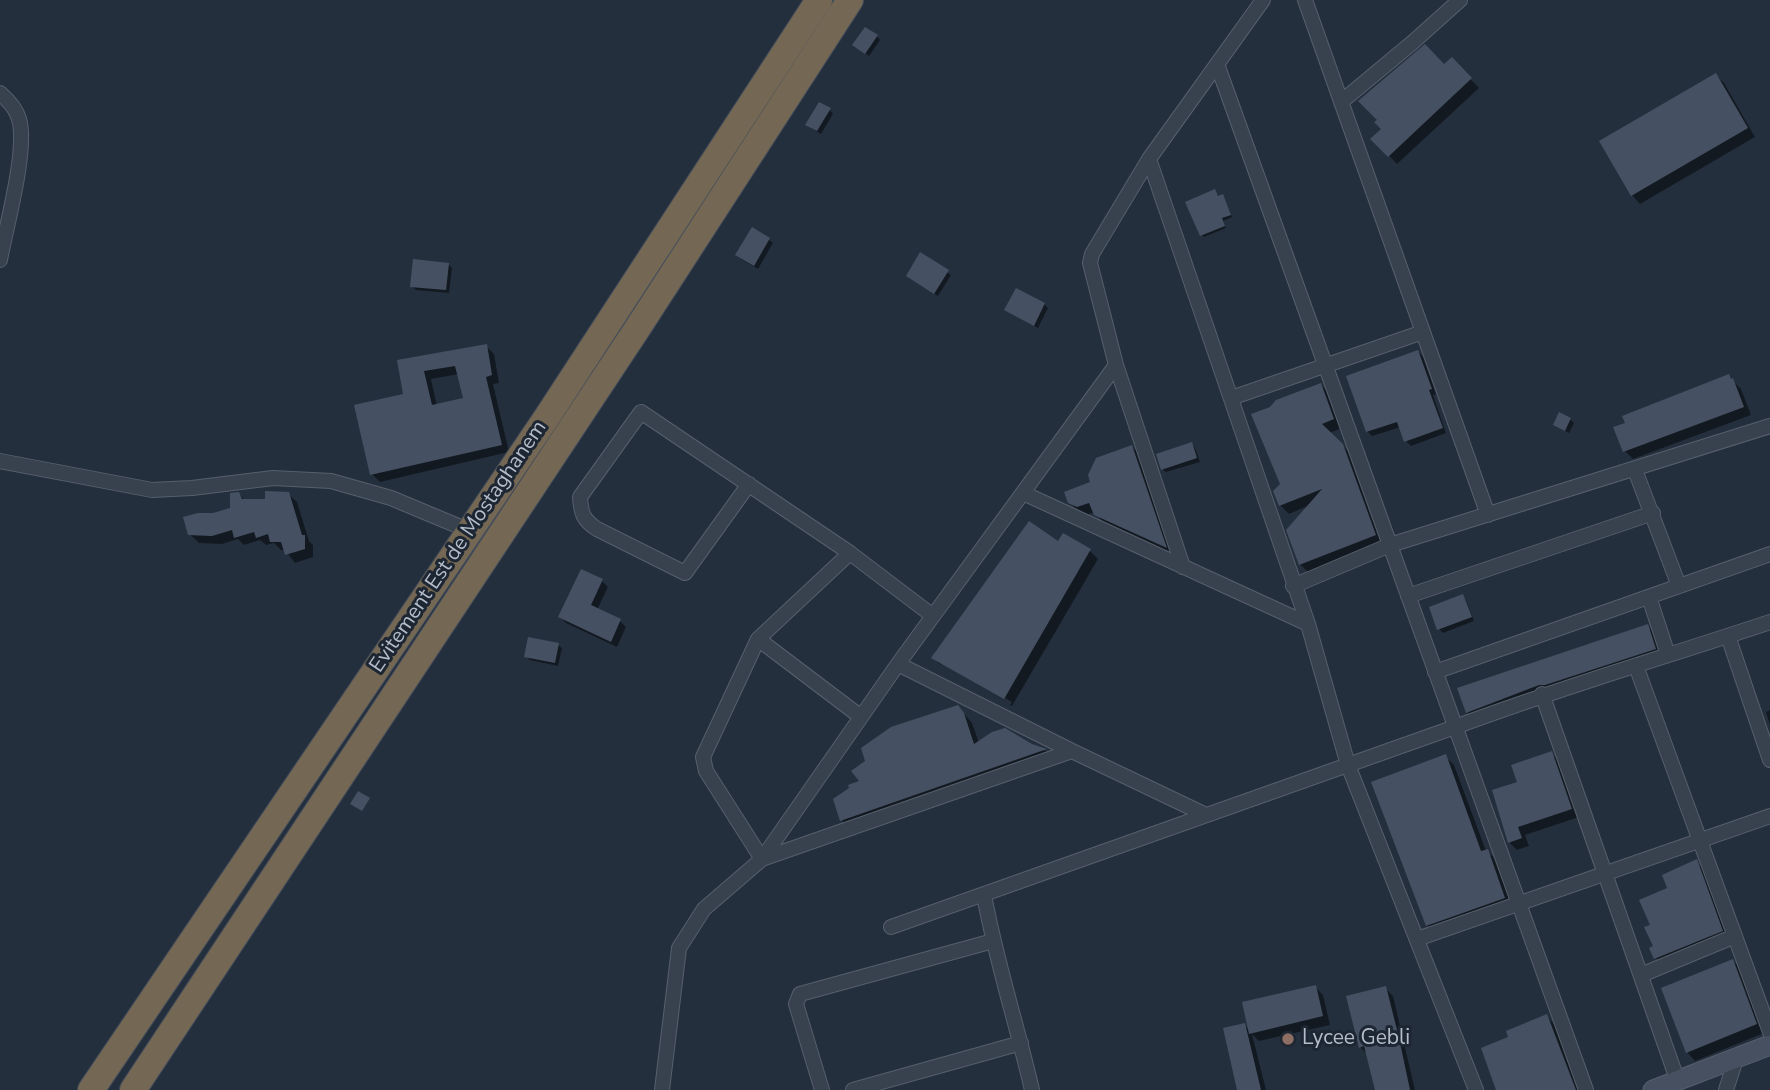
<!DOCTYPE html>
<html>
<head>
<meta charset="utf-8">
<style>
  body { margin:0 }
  canvas { display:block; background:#242f3e }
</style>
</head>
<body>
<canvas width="1770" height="1090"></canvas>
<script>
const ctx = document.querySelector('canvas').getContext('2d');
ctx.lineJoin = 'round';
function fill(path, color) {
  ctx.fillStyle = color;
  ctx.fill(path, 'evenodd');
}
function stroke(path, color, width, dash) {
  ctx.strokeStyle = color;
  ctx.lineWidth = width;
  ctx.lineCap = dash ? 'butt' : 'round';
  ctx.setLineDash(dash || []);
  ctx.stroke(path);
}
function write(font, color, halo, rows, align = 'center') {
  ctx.font = font + ' "Nunito Sans",sans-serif';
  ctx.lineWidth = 6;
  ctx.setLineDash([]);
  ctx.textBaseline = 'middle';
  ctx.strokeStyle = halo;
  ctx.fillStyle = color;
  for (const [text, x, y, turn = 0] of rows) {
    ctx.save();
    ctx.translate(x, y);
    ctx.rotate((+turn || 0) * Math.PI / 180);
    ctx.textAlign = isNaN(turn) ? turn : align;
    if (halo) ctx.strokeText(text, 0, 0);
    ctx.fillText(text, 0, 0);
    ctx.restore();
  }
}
const shadow = new Path2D(`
  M877,36L880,40L869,56L858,48Z
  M1452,60L1479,88L1397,164L1373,139Z
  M1716,75L1724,83L1755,137L1640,204L1632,195Z
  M830,110L833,114L821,134L811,128Z
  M1215,191L1219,197L1224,198L1232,217L1223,221L1226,228L1204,237L1202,235Z
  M769,240L773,243L758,269L741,259Z
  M921,255L951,275L938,296L911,279Z
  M448,264L452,268L449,293L416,290L412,286Z
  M1044,304L1048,308L1038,328L1006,310Z
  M486,346L494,354L499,383L493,384L509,452L380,482L372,474L405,395L399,362ZM459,374L465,400L437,406L431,379Z
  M1418,352L1423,357L1436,394L1433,395L1446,433L1411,446L1406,441L1401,427L1372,436L1367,431Z
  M1728,376L1741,389L1751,415L1633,459L1625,451Z
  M1321,385L1329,393L1342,428L1329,433L1351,454L1383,544L1309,573L1300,564L1288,530L1310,505L1289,514L1280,505L1282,484Z
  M1570,419L1574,423L1569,433L1555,425Z
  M1192,444L1195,448L1200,462L1166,472L1162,469Z
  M1132,447L1140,455L1173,555L1104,523L1095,512L1086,515L1078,511L1070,502Z
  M239,494L245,500L267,501L288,494L297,502L309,541L313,545V557L295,563L285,550H281L274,543L266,545L260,540L244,545L238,539L222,544L199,543L190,534L214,515L231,509Z
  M1058,544L1090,551L1098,559L1012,706L942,666L1010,705L1012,702L941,661V665L933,658Z
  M581,571L602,581L608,587L597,610L620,621L626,627L617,647L566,623L560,617Z
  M1463,596L1466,600L1474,621L1443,633L1439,629Z
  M1647,626L1656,634L1663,657L1476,720L1467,712Z
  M558,645L562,648L558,666L530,660L526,656Z
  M958,707L972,723L979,743L1031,746L1046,751L1054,758L850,829L842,820L835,800L862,782L867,762Z
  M1770,710V725L1766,712Z
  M1551,753L1559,761L1579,817L1525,835L1529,846L1517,850L1509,842L1519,783Z
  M1446,757L1454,765L1486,851L1496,859L1513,906L1435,933L1427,925Z
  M1696,862L1705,870L1730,939L1664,966L1656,958L1652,926L1670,889Z
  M1733,961L1741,969L1764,1033L1695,1061L1687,1052Z
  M1315,987L1323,995L1330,1025L1259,1041L1252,1034L1266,1090H1239L1244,1025L1251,1032Z
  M1385,988L1393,996L1415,1090H1377L1368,1055L1360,1047Z
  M1546,1016L1555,1025L1581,1090H1499L1511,1038Z`);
const building = new Path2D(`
  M865,27L878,35L865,54L852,45Z
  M1425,44L1444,64L1452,57L1472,78L1388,157L1370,139L1381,129L1374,122L1377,120L1358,101Z
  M1716,73L1748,128L1631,196L1599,141Z
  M819,102L831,108L817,131L805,125Z
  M1215,189L1218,196L1223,194L1231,215L1222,218L1225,226L1200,236L1185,202Z
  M752,227L770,238L754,266L735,255Z
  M920,252L949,270L934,294L906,276Z
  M413,259L449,263L446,290L410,287Z
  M1016,288L1045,303L1034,326L1004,310Z
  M487,344L492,375L486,377L502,445L370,475L354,405L403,394L397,360ZM455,366L463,398L432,405L424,371Z
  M1418,350L1432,389L1429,390L1443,428L1404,442L1397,422L1366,432L1346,376Z
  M1729,374L1731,379L1733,378L1744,407L1623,452L1613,427L1625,423L1622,416Z
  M1321,383L1334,419L1322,424L1343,444L1376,535L1299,565L1286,530L1322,489L1279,506L1273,491L1280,484L1251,414L1270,407L1276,400Z
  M1559,412L1571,418L1565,431L1553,425Z
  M1192,442L1197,458L1161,470L1156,454Z
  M1132,445L1167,548L1094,515L1089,503L1077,507L1068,503L1064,492L1090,482L1088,475L1096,458Z
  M265,491L289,492L302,535H305V549L285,555L281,542H270L268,534L256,538L254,532L234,538L232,530L212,536L188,535L183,517L198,513H213L230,508V493L239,492L242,499H265Z
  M1029,521L1058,541L1063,533L1091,549L1004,699L931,658Z
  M581,569L603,579L591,605L621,619L611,642L558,617Z
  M1463,594L1472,617L1437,630L1429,607Z
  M1648,624L1656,649L1545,685H1539L1466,713L1457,688Z
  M528,637L559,643L555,663L524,657Z
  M958,705L964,713L974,744L992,732L1005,728L1032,744L1047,749L840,821L833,799L849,788L848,785L859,781L851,771L865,761L861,748L891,727Z
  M1552,751L1572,809L1518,827L1522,838L1508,843L1492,790L1517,782L1511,765Z
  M1446,754L1481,851L1488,849L1505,898L1426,926L1371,782Z
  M358,791L370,798L362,811L350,804Z
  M1697,859L1723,931L1654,959L1649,948L1653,946L1644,927L1650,925L1639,900L1667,888L1662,875Z
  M1733,959L1757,1024L1686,1053L1661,988Z
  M1316,985L1323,1016L1249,1034L1242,1002Z
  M1386,986L1399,1038L1410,1090H1375L1364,1046L1359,1048L1346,996Z
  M1547,1014L1576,1090H1496L1481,1048L1508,1037L1506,1031Z
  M1245,1023L1261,1090H1237L1223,1028Z`);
const street = new Path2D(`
  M1305,0L1488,515
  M1217,64L1586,1090
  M0,93C8,100 16,108 19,119C28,149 6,227 0,260
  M1341,102L1412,43L1460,0
  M1149,159L1308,624L1348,765L1476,1090
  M1231,398L1423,332
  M0,461L152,490L192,488L273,478L331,481L391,498L470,531
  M1635,470L1679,586
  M749,484L685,573L597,529C583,520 581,513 580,497L641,412L850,553
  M1023,493L1308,624
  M1183,567L1116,365L1090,263L1092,254L1149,159L1263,0
  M1293,586L1390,545L1770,426
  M1408,596L1653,513
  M1649,597L1668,655
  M933,616L850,553L758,639L703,757L706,771L762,859L1072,751
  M1728,636L1770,760
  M758,639L861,717
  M898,664L1072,751L1206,815
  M1636,666L1770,1032
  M1435,672L1770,554
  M1542,694L1677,1079
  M984,895C996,961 1017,1025 1032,1090
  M891,927L1455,727C1559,688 1665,657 1770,622
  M1417,939L1770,816
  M1641,975L1735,936
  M662,1090L679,948L704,909L762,859L898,664L1116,365
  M822,1090L796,1004L800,994L993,941
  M853,1090L1021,1043
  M1726,1090L1737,1056`);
const secondary = new Path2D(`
  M1653,1090L1770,1045`);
const highway = new Path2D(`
  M91,1090L547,417L819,0
  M133,1090L637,329L850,0`);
const markers = [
  [1288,1039,7,"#8d6e63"]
];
const streetNames = [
  ["Evitement Est de Mostaghanem",459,547,-56]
];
const poiNames = [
  ["Lycee Gebli",1302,1039]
];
fill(shadow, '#0007');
fill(building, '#455162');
stroke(street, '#565f6c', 16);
stroke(secondary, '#565f6c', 21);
stroke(highway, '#434c59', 28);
stroke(street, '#38414e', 14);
stroke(secondary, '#465061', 19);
stroke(highway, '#746855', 26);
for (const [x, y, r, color] of markers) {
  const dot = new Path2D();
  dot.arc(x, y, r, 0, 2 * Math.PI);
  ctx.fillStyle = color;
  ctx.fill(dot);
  stroke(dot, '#1d2633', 2.5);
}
write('21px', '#b4bcc9', '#1d2633', streetNames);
write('21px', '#b4bcc9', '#1d2633', poiNames, 'left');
</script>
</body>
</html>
